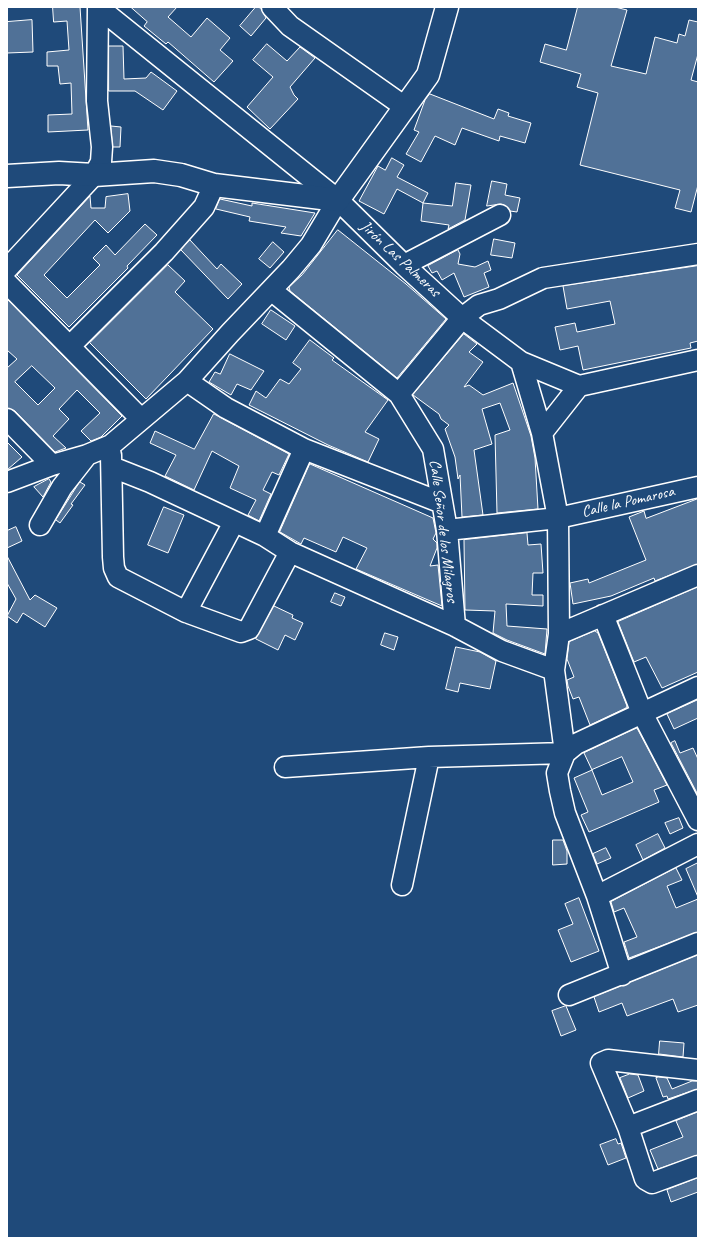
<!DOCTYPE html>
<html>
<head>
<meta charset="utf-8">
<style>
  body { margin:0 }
  #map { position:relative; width:705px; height:1245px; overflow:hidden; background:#1f4a7a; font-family:Caveat,sans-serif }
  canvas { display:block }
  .frame { position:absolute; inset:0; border:8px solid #fff; pointer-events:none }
</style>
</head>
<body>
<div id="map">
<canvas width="705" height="1245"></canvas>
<div class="frame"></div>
</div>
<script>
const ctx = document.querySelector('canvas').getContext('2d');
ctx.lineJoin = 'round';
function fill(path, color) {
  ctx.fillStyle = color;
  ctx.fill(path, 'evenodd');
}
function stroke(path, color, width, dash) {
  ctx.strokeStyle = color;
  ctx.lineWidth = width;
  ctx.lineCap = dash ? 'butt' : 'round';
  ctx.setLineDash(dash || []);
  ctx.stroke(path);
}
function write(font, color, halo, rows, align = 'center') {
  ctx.font = font + ' Caveat,sans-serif';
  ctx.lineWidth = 3;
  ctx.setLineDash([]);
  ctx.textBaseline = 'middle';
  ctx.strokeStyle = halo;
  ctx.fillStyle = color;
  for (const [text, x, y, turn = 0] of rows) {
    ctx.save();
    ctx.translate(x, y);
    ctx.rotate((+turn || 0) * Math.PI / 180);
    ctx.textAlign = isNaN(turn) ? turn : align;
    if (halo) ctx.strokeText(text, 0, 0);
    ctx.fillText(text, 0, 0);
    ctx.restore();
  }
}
const building = new Path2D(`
  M53,7H80L88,130L48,132V115L72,114L71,83L60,84L58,66H47V52L69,50L67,21L54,22Z
  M131,7H177L168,17L191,37L207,18L230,38L220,50L233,61L214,82L168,42L166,44L144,26L147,22Z
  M256,7L261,8L266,18L251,36L240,26Z
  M578,7H615L627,10L611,66L646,74L655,37L677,43L679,34L685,36L689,20L698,22V54L691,80L698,82V185L691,212L675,208L680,190L580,165L598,93L577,87L581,74L540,62L545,44L566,50Z
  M32,20L33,52L7,53V22Z
  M267,44L287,61L300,47L315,58L290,87L294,95L298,99L270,129L247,107L273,77L253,60Z
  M109,46H123L124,79L146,78L151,72L177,91L163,110L135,91H109Z
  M430,94L494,119L498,109L509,113L508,116L531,123L525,143L500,136L499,141L462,128L455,145L435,136L421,162L406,154L419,132L414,130L425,100Z
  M111,126L121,127L120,147H113Z
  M392,158L404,165L397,177L428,193L423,203L397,189L384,214L359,201L378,166L385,170Z
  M492,181L507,184L505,195L520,198L517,212L510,211L506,206L501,204L487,206Z
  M456,183L471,185L465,220L448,229L449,225L421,221L423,203L452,206Z
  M128,194L130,211L108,233L95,220L44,275L67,298L100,265L93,258L106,245L115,255L145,224L157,235L127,266L128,268L69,327L17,275L90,196L91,208H105L106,197Z
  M220,199L252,206V203L315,213L301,236L281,233L286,227L249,221L250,217L216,209Z
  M338,230L406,284L446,319L397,378L290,291L289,287L302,275Z
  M494,239L515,243L512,258L491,255Z
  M190,240L217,269L221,264L242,284L228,299L181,250Z
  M273,242L284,252L270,268L259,259Z
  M458,250L460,254L458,264L475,267L488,261L491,270L484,273L489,287L464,297L454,273L442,280L437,271L432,273L428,266Z
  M168,265L185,281L175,292L213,329L146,399L90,343Z
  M698,266V341L690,343L691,348L583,370L578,346L560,350L555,327L575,323L577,332L615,324L610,301L567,309L563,286Z
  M7,299L122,416L101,437L91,441L81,431L100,413L77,390L59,409L69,419L53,436L66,448L55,452L15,411L7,408V368L17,359L7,350ZM32,366L55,388L38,405L15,382Z
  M271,310L295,326L286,340L262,324Z
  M464,334L477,344L469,352L483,362L464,387L469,385L483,395L513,383L531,436L535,458L538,509L497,513L495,435L510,430L500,403L482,409L492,444L474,450L483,515L462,517L460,475L458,479L455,457L445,429L449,425L441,419L439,414L413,395Z
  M310,340L334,358L332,360L388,400L365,432L379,439L368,462L328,445L249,405L256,391L266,398L280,379L289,384L301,369L293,363Z
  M230,354L264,371L251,390L237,384L231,395L209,382L215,372L220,374Z
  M214,414L289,454L279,475L272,472L263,490L271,494L259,521L248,515L256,500L230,488L239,466L212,451L194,490L165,476L176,455L150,443L155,431L194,449Z
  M7,442L22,457L7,470Z
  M310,464L433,518L436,533L433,539L437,543V548L430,566L438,565L442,606L356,569L367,548L343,537L336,552L304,538L301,544L280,532Z
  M49,479L51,482L43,497L34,487Z
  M80,482L85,485L71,504L73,505L60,523L56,520Z
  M698,499V564L655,581L654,578L611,596L573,604L570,583L588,579L589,583L646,560L629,517L644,511L646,518Z
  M164,507L184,515L168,553L148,545Z
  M16,527L22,541L7,548V531Z
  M527,533L528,545L541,544L543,573H533L532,595H543V606L506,604L507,626L547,629L545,654L507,640L493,633L495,611L465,610L464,540Z
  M7,556L30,600L35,595L57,608L45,627L23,613L17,623L7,616L16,599L7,583Z
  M698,587V672L662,688L646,657L634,662L618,622Z
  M335,593L345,597L341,606L331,602Z
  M274,606L293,615L292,618L303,623L295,640L285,635L278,650L256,639Z
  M595,631L598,633L627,706L626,708L590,725L579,697L573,699L568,686L567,680L574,677L567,659L569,642Z
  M385,633L398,637L394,650L381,645Z
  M456,647L480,652L496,661L490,689L460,683L458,692L446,689Z
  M698,700V718L674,729L667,714Z
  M637,728L667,785L654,790L659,802L589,832L581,815L588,812L574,778L592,770L584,753ZM622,757L633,782L602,795L592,770Z
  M675,741L680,753L693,748L698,759V795L671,743Z
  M679,818L683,828L670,834L665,823Z
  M658,834L665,848L643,860L636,845Z
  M553,840H563L567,851V864L553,865Z
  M606,848L611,858L597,864L593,854Z
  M698,863V897L686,869Z
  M676,868L682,880L667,886L676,908L698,899V932L629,958L624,942L637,937L624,908L614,912L611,902Z
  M579,898L599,951L571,962L558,930L573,924L565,904Z
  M698,955V1005L678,1012L673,999L627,1016L622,1003L599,1012L594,997Z
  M566,1006L576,1030L561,1036L552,1011Z
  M660,1041L684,1043L683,1057L659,1054Z
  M630,1074L638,1075L644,1091L628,1098L620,1078Z
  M659,1077L667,1078L672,1089L692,1081H698V1089L668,1099L667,1096L663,1097L656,1078Z
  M698,1112V1155L658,1169L650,1150L683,1137L676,1121Z
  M616,1139L618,1144L621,1143L626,1158L608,1165L600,1145Z
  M698,1178V1192L671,1202L667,1190Z`);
const minor = new Path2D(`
  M98,7L338,200L404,265L462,318L521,362L579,386L698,360
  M272,7L290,26L405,107
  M404,265L500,215
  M7,269L94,175L101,162L102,147L97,101L98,8
  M7,283L141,419
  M271,290L399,394L433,449L447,530L455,626
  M70,346L164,252L204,207L214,185
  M187,381L226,408L304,449L442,503
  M399,394L462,318L479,305L499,299L543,278L698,254
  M7,419L52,465L87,455
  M542,433L579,386
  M111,455L113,557L114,568L118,577L186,612L241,632L249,629L290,552
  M112,467L150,482L265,536L290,552L455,626L502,651L554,670
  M7,482L52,465
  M40,525L62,487L87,455L111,445L187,381L230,333L291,269L311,245L338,200
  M447,530L558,518L698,487
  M265,536L304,449
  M186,612L234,522
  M603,615L642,713L698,820
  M559,634L698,575
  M285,767L429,757L565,753L554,670L559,634L558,518L542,433L521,362
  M402,885L429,757
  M597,896L698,844
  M622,975L597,896L565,813L560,791L557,773L565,753L576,744L698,687
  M569,995L698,943
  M698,1070L608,1060L601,1063L628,1127L645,1179L652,1183L698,1166
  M628,1127L698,1100`);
const major = new Path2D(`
  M7,176L59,173L94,175L154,171L181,175L214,185L338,200L428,75L447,7`);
const streetNames = [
  ["Jirón Las Palmeras",400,259,43],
  ["Calle la Pomarosa",628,502,-13],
  ["Calle Señor de los Milagros",443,531,83]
];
fill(building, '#507197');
stroke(building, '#fff', 1);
stroke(minor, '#fff', 23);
stroke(major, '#fff', 25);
stroke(minor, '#1f4a7a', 20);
stroke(major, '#1f4a7a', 22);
write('16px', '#fff', '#1f4a7a', streetNames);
</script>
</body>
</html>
